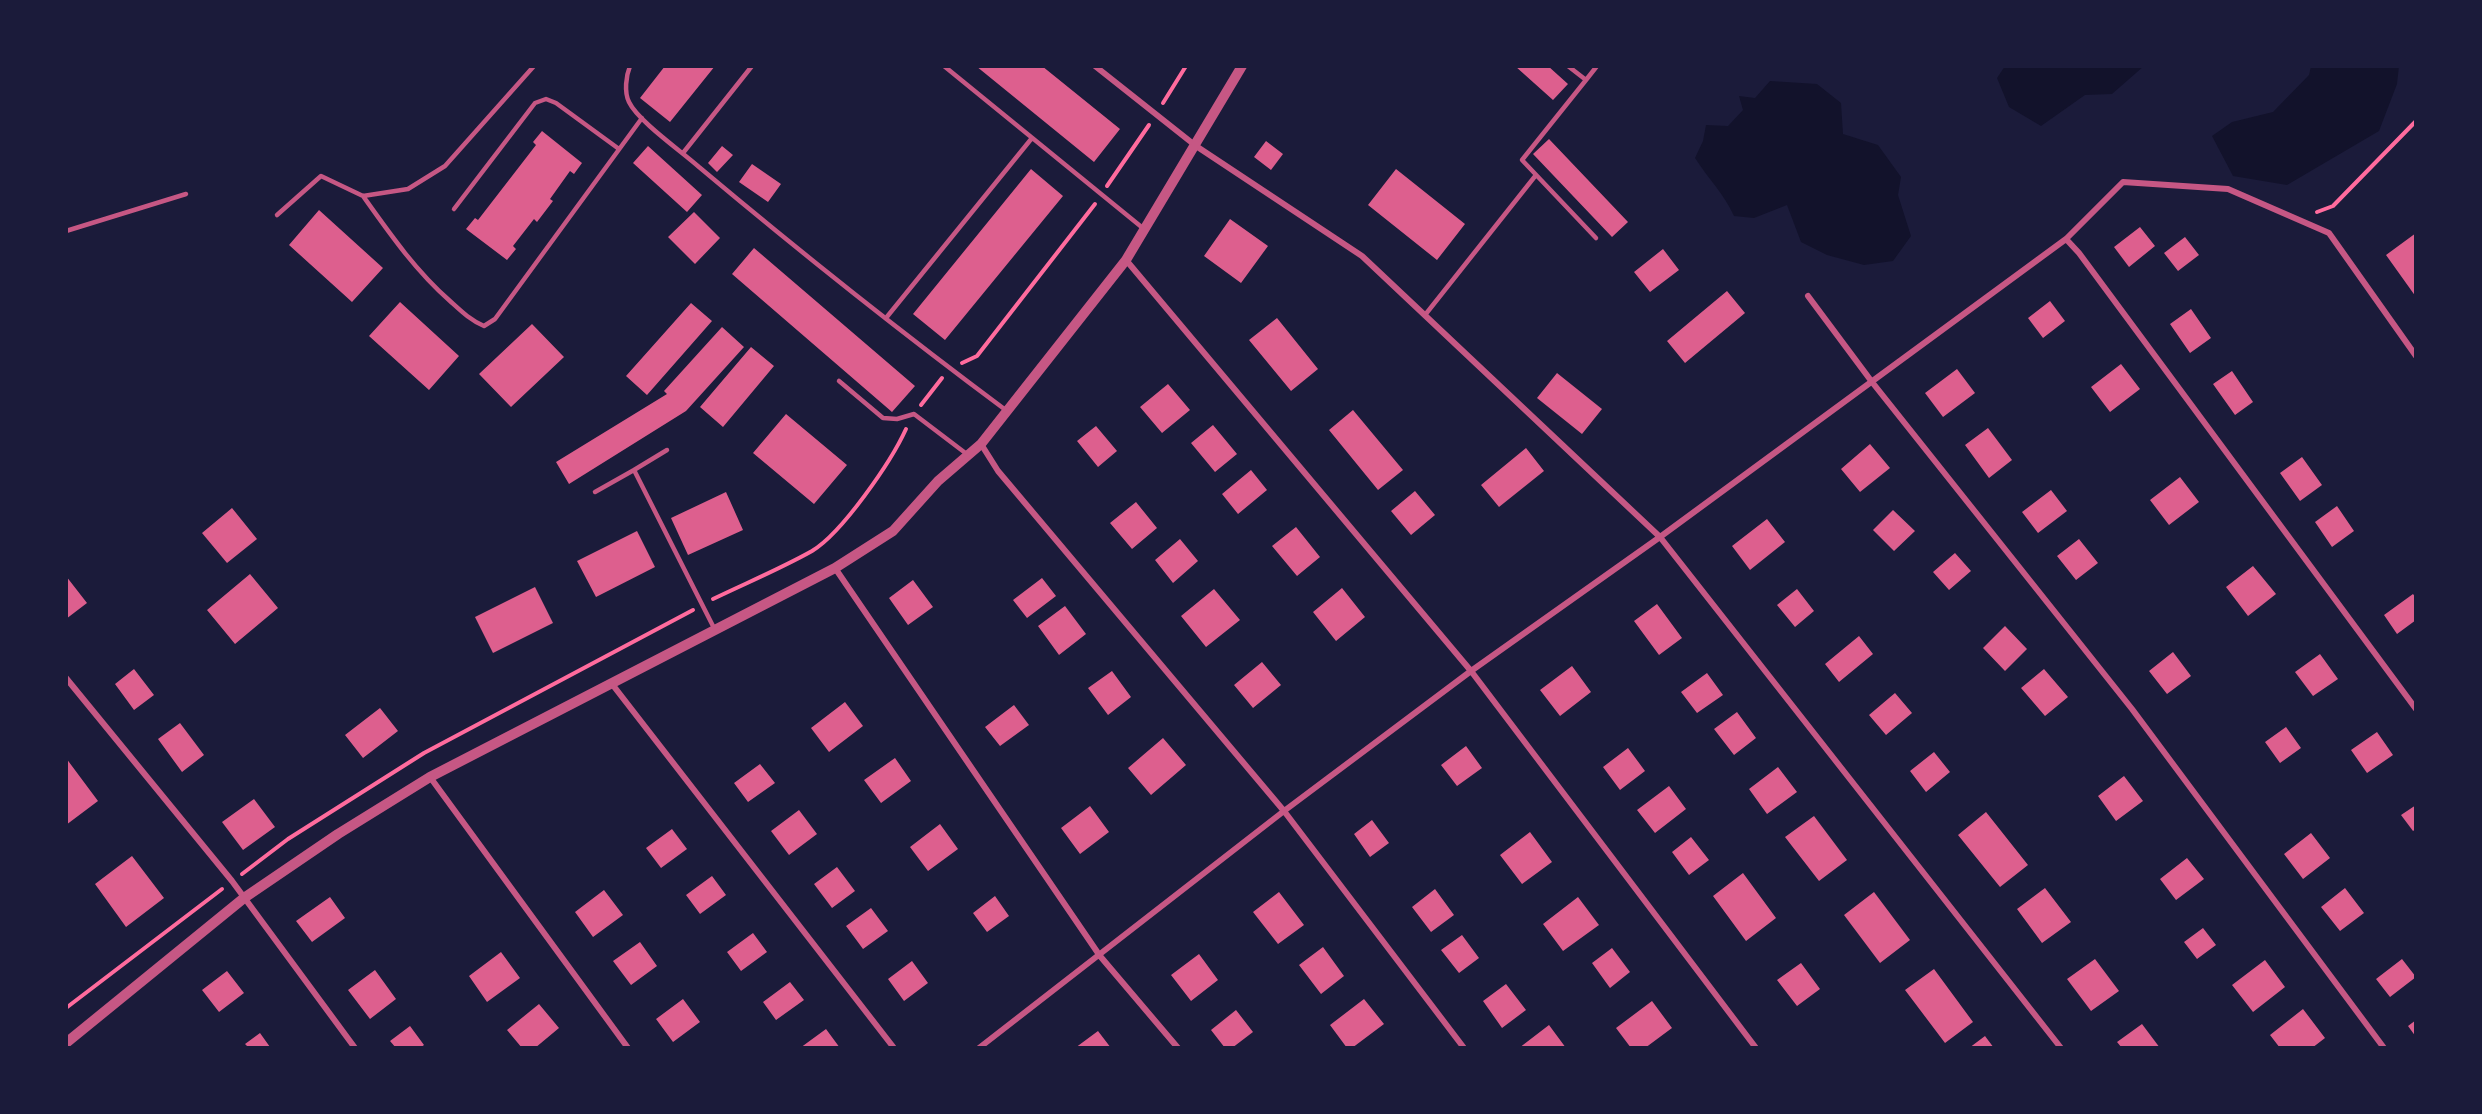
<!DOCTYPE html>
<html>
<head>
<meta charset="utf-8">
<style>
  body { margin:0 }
  #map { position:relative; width:2482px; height:1114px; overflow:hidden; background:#1b1b3a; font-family:"Open Sans",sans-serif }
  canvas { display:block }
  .frame { position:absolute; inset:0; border:68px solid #1b1b3a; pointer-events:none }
</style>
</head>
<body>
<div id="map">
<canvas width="2482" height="1114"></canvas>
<div class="frame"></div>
</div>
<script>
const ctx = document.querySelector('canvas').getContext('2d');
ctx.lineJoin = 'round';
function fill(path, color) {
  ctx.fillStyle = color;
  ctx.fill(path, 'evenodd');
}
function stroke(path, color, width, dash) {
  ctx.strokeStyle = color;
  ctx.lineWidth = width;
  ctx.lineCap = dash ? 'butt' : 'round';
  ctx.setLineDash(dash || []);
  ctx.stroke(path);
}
const water = new Path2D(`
  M2005,66H2144L2112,94L2085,95L2041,126L2009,107L1997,78Z
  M2311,66H2399L2397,84L2379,131L2287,185L2233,176L2212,136L2232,122L2273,112L2309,75Z
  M1770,81L1817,84L1841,103L1843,134L1878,145L1901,177L1898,195L1911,236L1893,261L1864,265L1827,255L1801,242L1787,205L1754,218L1734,216C1723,192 1709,180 1695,158L1703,141L1706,125L1728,126L1743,110L1739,96L1755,98Z`);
const building = new Path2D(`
  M665,66H715L670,122L640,98Z
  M976,66H1042L1120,129L1094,162Z
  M1515,66H1548L1568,84L1553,100Z
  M542,131L582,163L574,174L570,171L550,199L553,201L537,222L534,219L513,246L516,249L507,260L466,229L475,218L478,220L536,145L533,142Z
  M1549,139L1628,222L1612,237L1533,154Z
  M1266,141L1283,154L1271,170L1254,157Z
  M648,146L702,195L687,212L633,163Z
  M722,146L733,155L717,172L708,163Z
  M752,164L781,184L768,202L739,182Z
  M1031,169L1063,196L945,340L913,314Z
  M1396,169L1465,224L1437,260L1368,205Z
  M319,210L383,268L352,302L289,245Z
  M694,212L720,238L695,264L668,237Z
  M1230,219L1268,246L1241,283L1204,256Z
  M2140,227L2155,246L2129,267L2114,247Z
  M2416,233V297L2386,255Z
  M2185,237L2199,255L2178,271L2164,253Z
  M754,248L915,386L892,412L732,274Z
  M1663,249L1679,270L1650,292L1634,272Z
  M1727,291L1745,313L1685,363L1667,341Z
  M2050,301L2065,321L2043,338L2028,318Z
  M400,302L459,356L429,390L369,336Z
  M691,303L712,321L647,395L626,376Z
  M2191,309L2211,338L2190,353L2170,324Z
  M1277,318L1318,369L1291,391L1249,340Z
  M532,324L564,357L511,407L479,374Z
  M722,327L744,347L686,411L569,484L556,462L667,394L664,391Z
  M751,347L774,366L723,427L700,407Z
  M2121,364L2140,389L2110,412L2091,387Z
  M1957,369L1975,393L1943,417L1925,393Z
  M2232,371L2253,402L2235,415L2213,384Z
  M1557,373L1602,409L1582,434L1537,398Z
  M1168,384L1190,410L1162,433L1140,407Z
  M1353,410L1403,470L1378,490L1329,430Z
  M786,414L847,465L814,504L753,453Z
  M1213,425L1237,454L1215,472L1191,443Z
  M1096,426L1117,451L1098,467L1077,441Z
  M1988,428L2012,460L1989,478L1965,445Z
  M1870,444L1890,468L1860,492L1841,469Z
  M1526,448L1544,471L1499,507L1481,485Z
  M2302,457L2322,485L2300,501L2280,473Z
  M1251,470L1267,490L1238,514L1222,494Z
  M2180,477L2199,502L2169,525L2150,500Z
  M2051,490L2067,511L2038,533L2022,512Z
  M1415,491L1435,515L1411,535L1391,511Z
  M726,492L743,530L688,555L671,518Z
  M1136,502L1157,528L1132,549L1110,523Z
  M2337,506L2354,531L2332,547L2315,522Z
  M232,508L257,539L227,563L202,533Z
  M1893,510L1915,531L1894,551L1873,530Z
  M1767,519L1785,542L1750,570L1732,546Z
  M1296,527L1320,557L1297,576L1272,546Z
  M637,531L655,567L596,597L577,561Z
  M1180,539L1198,561L1173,583L1155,560Z
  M2079,539L2098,563L2076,580L2057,556Z
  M1955,553L1971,571L1949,590L1933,572Z
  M2253,566L2276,594L2248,616L2226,587Z
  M250,574L278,608L235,644L207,610Z
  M66,576L87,603L66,619Z
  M1042,578L1056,596L1027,618L1013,600Z
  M913,580L933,607L908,625L889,598Z
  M535,587L553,623L493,653L475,617Z
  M1342,588L1365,617L1336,641L1313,612Z
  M1214,589L1240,620L1206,647L1181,616Z
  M1797,589L1814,611L1795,627L1777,605Z
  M2413,594L2416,598V620L2397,634L2384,615Z
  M1657,604L1682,638L1659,655L1634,621Z
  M1065,606L1086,634L1059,655L1038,626Z
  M2005,626L2027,649L2005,671L1983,648Z
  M1859,636L1873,654L1839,682L1825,664Z
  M2173,652L2191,676L2167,694L2149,671Z
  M2320,654L2338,679L2313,696L2295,672Z
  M1262,662L1281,685L1253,708L1234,685Z
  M1572,666L1591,692L1560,716L1540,690Z
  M134,669L154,695L134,710L115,684Z
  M2044,669L2068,697L2045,716L2021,688Z
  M1112,671L1131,697L1108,715L1088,688Z
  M1707,673L1723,695L1697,713L1681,692Z
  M1895,693L1912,713L1886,735L1869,715Z
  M845,702L863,726L829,752L811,728Z
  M1014,705L1029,725L1000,746L985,727Z
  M380,708L398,731L363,758L345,735Z
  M1737,712L1756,738L1734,755L1714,729Z
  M180,723L204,755L182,772L158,739Z
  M2286,727L2301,748L2280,763L2265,742Z
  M2377,732L2393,755L2367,773L2351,750Z
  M1163,738L1186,765L1151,795L1128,768Z
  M1466,746L1482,768L1457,786L1441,765Z
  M1628,748L1645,771L1620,790L1603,767Z
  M1934,752L1950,772L1926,792L1910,771Z
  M66,758L98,801L66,825Z
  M895,758L911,781L881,803L864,780Z
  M760,764L775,783L748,802L734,783Z
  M1778,767L1797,792L1767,814L1749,789Z
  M2124,776L2143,801L2116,821L2098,796Z
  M1669,786L1686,809L1655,833L1637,810Z
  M254,799L275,827L243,850L222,822Z
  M2416,805V829L2413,831L2401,815Z
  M1090,806L1109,832L1080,854L1061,828Z
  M799,810L817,834L789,855L771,831Z
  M1986,812L2028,865L2000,887L1958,835Z
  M1814,816L1847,860L1819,881L1785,837Z
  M1372,820L1389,843L1370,857L1354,834Z
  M940,824L958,849L928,871L910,847Z
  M672,829L687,849L661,868L646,848Z
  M1530,832L1552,862L1522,884L1500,855Z
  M2311,833L2330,858L2303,879L2284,854Z
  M1691,837L1709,860L1689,875L1672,852Z
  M132,856L164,898L126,927L95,884Z
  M2187,858L2204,879L2176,900L2160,879Z
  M837,867L855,891L832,908L814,884Z
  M1743,873L1776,918L1746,941L1713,896Z
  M712,876L726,895L700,914L686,895Z
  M2045,888L2071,922L2042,943L2017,909Z
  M2345,888L2364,913L2340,931L2321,907Z
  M1435,889L1454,915L1431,932L1412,907Z
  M604,890L623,915L593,937L575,912Z
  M1279,892L1304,925L1278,944L1253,912Z
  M1874,892L1910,940L1880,963L1844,915Z
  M995,896L1009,916L987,932L973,913Z
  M330,897L345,918L312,942L296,921Z
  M1578,897L1599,925L1563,951L1543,924Z
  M871,908L888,931L863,949L846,926Z
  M2203,928L2216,945L2197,959L2184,942Z
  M753,933L767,952L741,971L727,952Z
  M1462,935L1479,958L1459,973L1441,950Z
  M640,942L657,966L631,985L613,961Z
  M1323,947L1344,976L1321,994L1299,965Z
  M1612,948L1630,972L1610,988L1592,963Z
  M501,952L520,978L487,1002L469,976Z
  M1199,954L1218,980L1191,1001L1171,975Z
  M2095,959L2119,991L2091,1011L2067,979Z
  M2402,959L2416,977L2390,997L2376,979Z
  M2265,960L2285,987L2253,1012L2232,985Z
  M912,961L928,983L904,1001L888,979Z
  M1801,963L1820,989L1797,1006L1777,980Z
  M1934,969L1973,1022L1945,1043L1905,990Z
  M375,970L396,999L370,1019L348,990Z
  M227,971L244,993L219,1012L202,990Z
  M790,982L804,1000L776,1020L763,1002Z
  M1506,984L1526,1010L1502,1028L1483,1001Z
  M683,999L700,1022L673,1042L656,1019Z
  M1364,999L1384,1024L1352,1048H1347L1330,1025Z
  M1652,1001L1672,1028L1645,1048H1631L1616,1028Z
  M539,1004L559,1028L535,1048H522L507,1030Z
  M2303,1009L2325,1038L2312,1048H2280L2270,1035Z
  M1236,1010L1253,1032L1232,1048H1225L1211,1030Z
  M2416,1020V1037L2408,1026Z
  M2142,1024L2160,1048H2122L2117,1042Z
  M1549,1025L1566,1048H1519Z
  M410,1026L424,1045L420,1048H396L390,1041Z
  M826,1029L840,1048H800Z
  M1098,1031L1111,1048H1075Z
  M260,1033L270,1047L249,1048L245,1044Z
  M1985,1036L1994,1048H1969Z`);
const path = new Path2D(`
  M1163,103L1186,66
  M1107,186L1149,125
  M2317,212L2333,206L2416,121
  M962,363L977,356L1095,204
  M921,405L942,378
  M713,599C746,583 780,569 812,551C842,533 891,462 906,429
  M242,874L288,839L424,753L693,610
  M66,1008L222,889`);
const service = new Path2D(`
  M630,66C626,76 624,92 629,102C638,121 681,151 699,167C799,251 902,333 1007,411
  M944,66L1144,229
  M1568,66L1586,80L1597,66
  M1586,80L1522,160L1596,238
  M683,153L752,66
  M363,196C390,234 415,270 450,301C461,311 470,320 484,326L495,319L642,118
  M454,209L535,103L546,99L556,103L619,149
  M277,215L321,176L363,196L408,189L445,166L534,66
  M66,231L186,194
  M1425,315L1536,175
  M886,318L1032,138
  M839,381L883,418L897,419L914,414L968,455
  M634,470L667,450
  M595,492L634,470L715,630`);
const minor = new Path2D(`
  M1095,66L1196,146L1362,256L1660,537L2061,1048
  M2066,239L2079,253L2416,709
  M1126,260L1471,671L1756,1048
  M1808,296L1872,382L2132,709L2384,1048
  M981,444L998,471L1284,811L1464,1048
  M835,568L1100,956L1178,1048
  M66,678L232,881L355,1048
  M612,684L894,1048
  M430,777L628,1048
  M979,1048L1284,811L1471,671L1660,537L2066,239L2123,182L2228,189L2329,233L2416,356`);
const tertiary = new Path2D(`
  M66,1043L244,898L338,834L430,777L835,568L893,531L938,481L981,444L1126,260L1242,66`);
fill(water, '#12122b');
fill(building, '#dd5f8e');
stroke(path, '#ff6b9d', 4);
stroke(service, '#c65784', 4.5);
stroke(minor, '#c65784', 6);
stroke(tertiary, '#c65784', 10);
</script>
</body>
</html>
